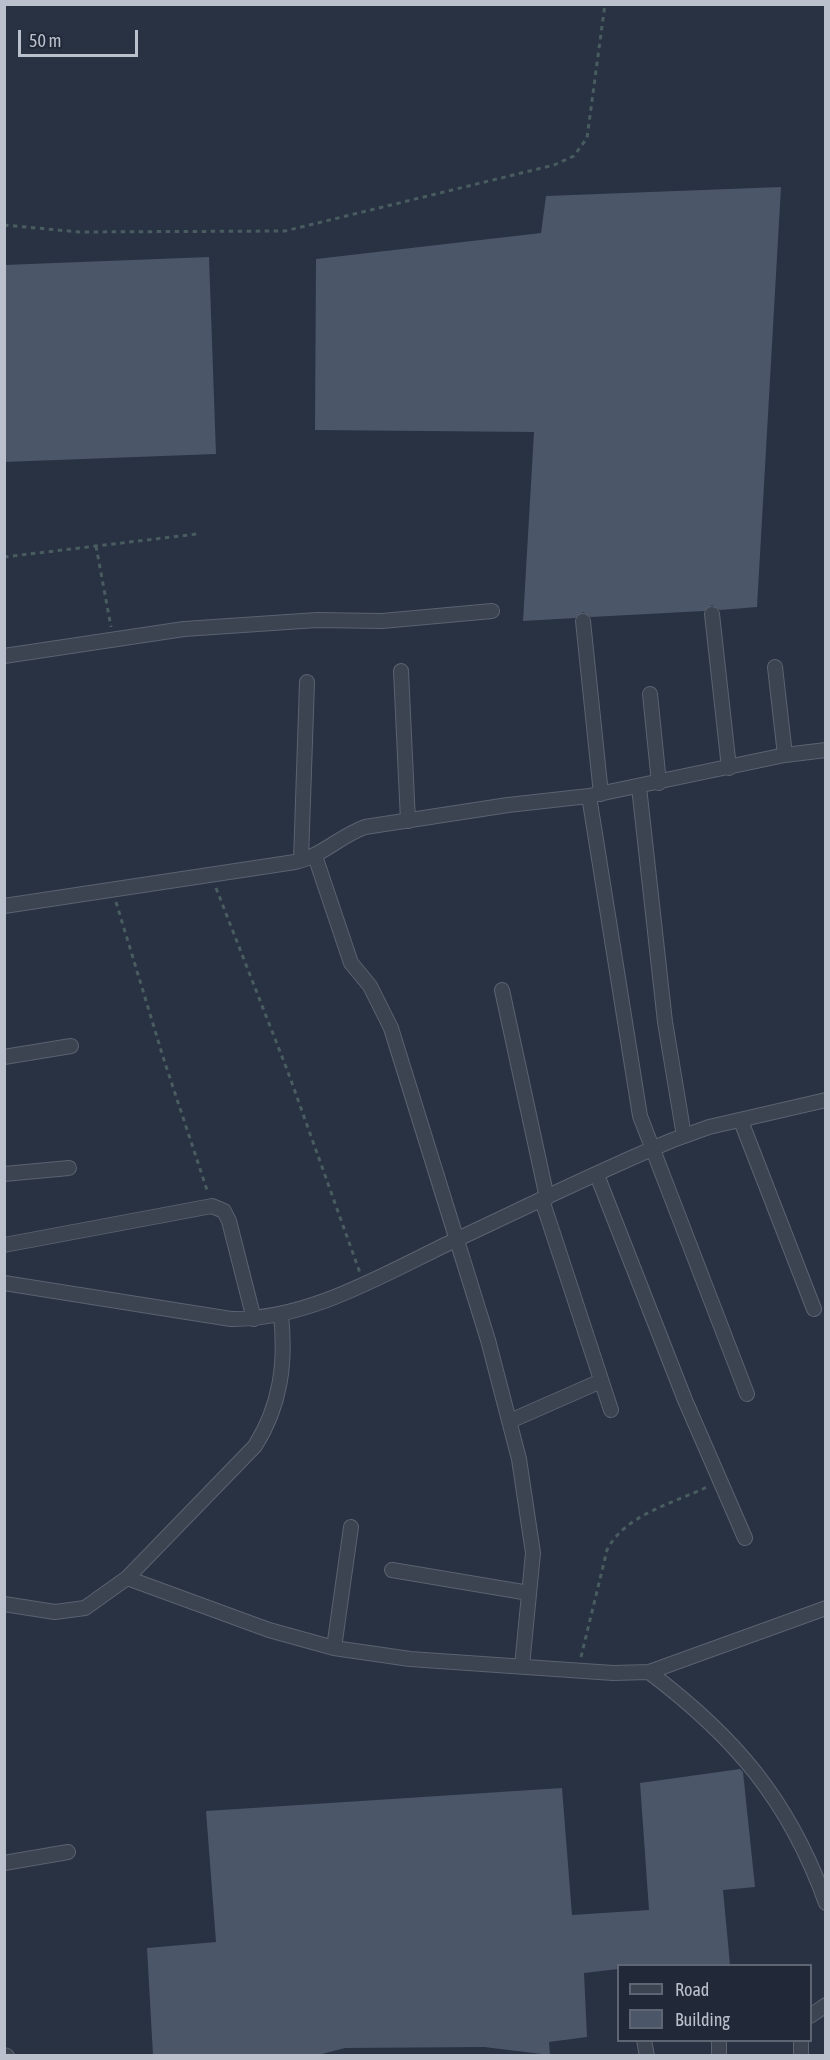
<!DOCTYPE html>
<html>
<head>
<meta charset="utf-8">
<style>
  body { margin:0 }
  #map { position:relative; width:830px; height:2060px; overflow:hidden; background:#283243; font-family:"Asap Condensed",sans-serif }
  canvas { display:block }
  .frame { position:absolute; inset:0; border:6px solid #bac0cc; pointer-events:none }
  .legend { position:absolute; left:617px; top:1964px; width:195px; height:78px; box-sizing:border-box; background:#212938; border:2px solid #5e6573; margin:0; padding:8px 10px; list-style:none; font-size:18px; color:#bac0cc }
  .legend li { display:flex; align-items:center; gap:12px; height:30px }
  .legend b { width:30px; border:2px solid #5e6573 }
  .scale { position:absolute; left:18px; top:30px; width:120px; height:27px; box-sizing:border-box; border:3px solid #bac0cc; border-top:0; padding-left:8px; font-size:18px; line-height:21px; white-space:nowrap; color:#bac0cc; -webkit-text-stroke:4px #212938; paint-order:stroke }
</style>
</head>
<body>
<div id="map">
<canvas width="830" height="2060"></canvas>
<div class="frame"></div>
<ul class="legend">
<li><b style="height:8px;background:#3c4452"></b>Road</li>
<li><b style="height:16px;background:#4c5669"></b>Building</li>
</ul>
<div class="scale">50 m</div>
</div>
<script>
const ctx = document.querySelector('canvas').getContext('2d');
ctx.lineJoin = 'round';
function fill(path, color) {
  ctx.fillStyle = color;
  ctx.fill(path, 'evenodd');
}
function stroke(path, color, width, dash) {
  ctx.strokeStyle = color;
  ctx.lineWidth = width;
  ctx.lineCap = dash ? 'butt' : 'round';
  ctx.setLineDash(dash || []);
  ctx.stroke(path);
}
const building = new Path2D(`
  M781,187L757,607L720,610L712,605L704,611L591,617L583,612L575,618L523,621L534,432L315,430L316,259L541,233L546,196Z
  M209,257L216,454L4,462V265Z
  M740,1769L743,1772L755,1887L723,1890L730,1965H618V1969L584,1973L587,2037L549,2042L550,2055L484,2047L345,2048L318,2055H153L147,1948L216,1942L206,1811L562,1788L572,1915L649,1910L640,1783Z`);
const path = new Path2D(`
  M4,225L79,232L285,231L554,165L574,156L587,138L605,4
  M96,546L111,627
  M4,557L197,534
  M216,888L288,1072L360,1273
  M116,902L164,1060L208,1193
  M581,1657L607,1550C625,1514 675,1503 709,1486`);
const street = new Path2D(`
  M712,614L729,768
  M583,621L601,794
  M4,656L184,629L317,620L382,621L492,611
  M775,667L785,755
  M401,671L408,821
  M650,694L659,783
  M639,787L665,1022L684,1136
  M589,796L640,1116L747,1394
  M315,856L351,963L370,986L391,1028L488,1340L519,1459L533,1553L522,1666
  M301,860L307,682
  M4,906L295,862C322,856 340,836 365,827L508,805L589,796L785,755L826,750
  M502,990L547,1198
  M4,1057L71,1046
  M741,1121L814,1309
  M4,1174L69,1168
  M597,1175L685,1400L745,1538
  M542,1200L611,1410
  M4,1245L212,1206L224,1211L229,1221L254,1319
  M4,1283L231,1319C306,1320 379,1277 445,1245C520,1210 596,1172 673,1140L709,1127L826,1100
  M510,1421L601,1381
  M392,1570L529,1593
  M127,1578L269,1630L334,1648L410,1659L613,1673L649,1672L826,1608
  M4,1604L55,1612L85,1608L127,1578L255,1446C281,1405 286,1362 281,1315
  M334,1648L351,1527
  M649,1672C735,1737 789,1800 826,1903
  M4,1863L68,1852
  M810,2016L826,2005
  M644,2040L647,2056
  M4,2055L7,2056
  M719,2056V2040
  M801,2056V2040`);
fill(building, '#4c5669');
stroke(street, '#5b6270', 16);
stroke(path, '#495c60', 3, [4.5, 4.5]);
stroke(street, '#3c4452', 14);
</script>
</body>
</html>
